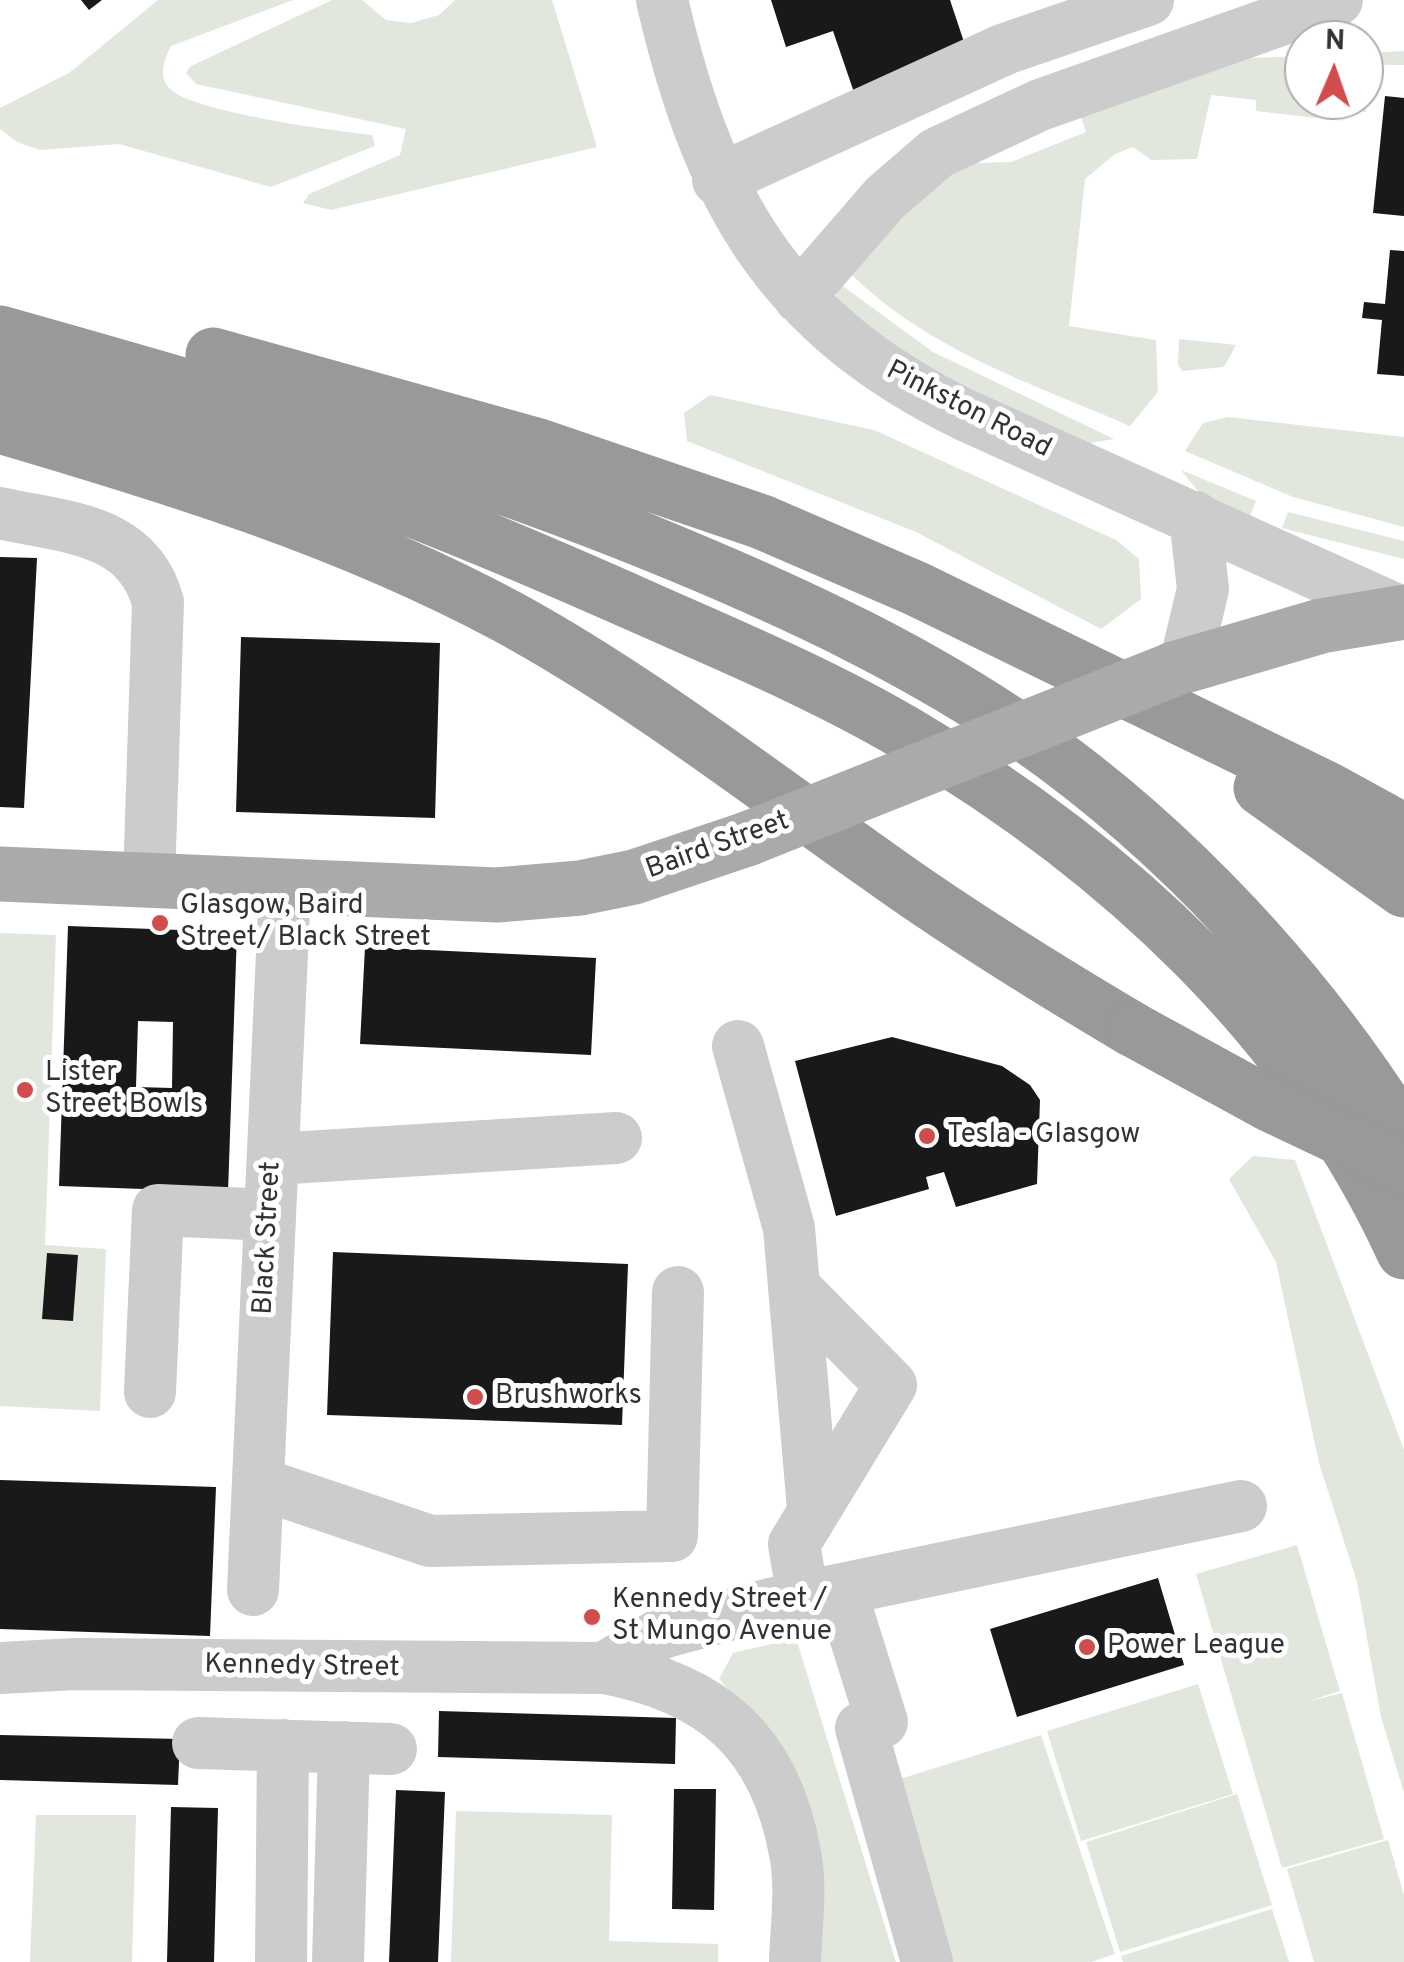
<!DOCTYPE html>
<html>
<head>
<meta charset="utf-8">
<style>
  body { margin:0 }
  #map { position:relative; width:1404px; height:1962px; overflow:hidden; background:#fff; font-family:Overpass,sans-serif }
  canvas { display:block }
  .north { position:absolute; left:1284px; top:20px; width:100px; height:100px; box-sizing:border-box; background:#fff; border:2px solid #adadad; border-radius:50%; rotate:2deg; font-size:28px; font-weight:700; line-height:40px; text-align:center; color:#323232 }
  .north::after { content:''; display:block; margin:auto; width:35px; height:45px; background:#d24b4d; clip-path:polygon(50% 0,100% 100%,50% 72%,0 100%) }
</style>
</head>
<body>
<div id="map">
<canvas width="1404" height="1962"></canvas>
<div class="north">N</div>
</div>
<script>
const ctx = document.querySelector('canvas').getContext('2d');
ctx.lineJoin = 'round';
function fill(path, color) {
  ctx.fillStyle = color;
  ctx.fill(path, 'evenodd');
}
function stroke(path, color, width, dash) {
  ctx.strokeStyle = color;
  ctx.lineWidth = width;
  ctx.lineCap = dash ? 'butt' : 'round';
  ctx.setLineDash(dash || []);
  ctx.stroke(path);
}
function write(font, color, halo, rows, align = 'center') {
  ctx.font = font + ' Overpass,sans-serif';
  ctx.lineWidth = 10;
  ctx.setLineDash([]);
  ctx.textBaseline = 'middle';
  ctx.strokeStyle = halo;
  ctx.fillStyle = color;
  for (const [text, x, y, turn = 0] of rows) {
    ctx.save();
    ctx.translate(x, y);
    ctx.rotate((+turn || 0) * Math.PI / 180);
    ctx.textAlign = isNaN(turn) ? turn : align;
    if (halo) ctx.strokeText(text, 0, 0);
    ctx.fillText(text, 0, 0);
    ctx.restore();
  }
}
const green = new Path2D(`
  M158,0H293L171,46C164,59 158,77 170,89C193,112 334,131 372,135L375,146L271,187L119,144L40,150L17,142L0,129V108L69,73Z
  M332,0H362L386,20L411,23L439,15L455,0H552L597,147L331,210L303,203L309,194L400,155L406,129L196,84L186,73L191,66Z
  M1404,51V65H1370L1366,112L1335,108L1334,120L1256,111V100L1211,95L1197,159L1151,160L1133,147L1115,154L1085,179L1069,326L1156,340L1158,392L1130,426C1029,382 921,348 843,266L945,164L1011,162L1086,132L1080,114L1248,58L1304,56V100H1364V53Z
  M829,276L933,352L1114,439L1090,443L945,379L841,308Z
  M1179,339L1236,345L1224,367L1182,371L1178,365Z
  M710,395L874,430L1116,540L1139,559L1141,599L1101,629L916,532L687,441L684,413Z
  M1228,417L1404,437V527L1293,497L1185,451L1203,423Z
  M1181,470L1256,501L1250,516L1201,495Z
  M1288,512L1404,541V559L1282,528Z
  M0,933L56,935L45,1245L106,1249L100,1411L0,1406Z
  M1253,1156L1295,1160L1404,1450V1793L1381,1717L1357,1582L1319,1463L1276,1262L1229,1179Z
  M1297,1545L1340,1691L1306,1702L1342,1693L1384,1839L1282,1868L1196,1574Z
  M796,1638L896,1962H804L778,1747L719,1679L733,1653Z
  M1198,1684L1233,1794L1081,1841L1047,1731Z
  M1041,1735L1115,1954L1091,1962H951L890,1782Z
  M1237,1794L1272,1905L1120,1952L1086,1842Z
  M456,1811L612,1815L609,1941L718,1944V1962H451Z
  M36,1815H136L132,1962H30Z
  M1388,1840L1404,1895V1962H1314L1287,1869Z
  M1272,1909L1289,1962H1123L1121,1956Z`);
const building = new Path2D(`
  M81,0H102L89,10Z
  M771,0H950L967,51L858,104L833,31L786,47Z
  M1385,96L1404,98V216L1373,213Z
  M1390,250L1404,251V376L1377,374L1382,320L1362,318L1364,302L1385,304Z
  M0,557L37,558L24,808L0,807Z
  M241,637L440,643L435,818L236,812Z
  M68,926L237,932L228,1192L59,1186ZM138,1021L173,1022L172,1088L136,1087Z
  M365,947L596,958L591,1055L360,1044Z
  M892,1037L1002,1066L1030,1085L1040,1100L1037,1184L956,1207L944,1172L926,1177L929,1189L836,1216L795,1061Z
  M333,1252L628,1264L622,1425L327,1415Z
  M47,1253L78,1255L73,1321L42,1319Z
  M0,1480L216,1487L210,1636L0,1629Z
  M1158,1578L1184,1665L1017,1717L990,1629Z
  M439,1711L676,1718L675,1764L438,1757Z
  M0,1735L180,1739L178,1785L0,1780Z
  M674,1789H716L714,1910L672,1909Z
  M396,1790L445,1792L438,1962H389Z
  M171,1807L218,1808L214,1962H167Z`);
const minor = new Path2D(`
  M662,0C708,198 777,323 965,415L1401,612
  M718,180L1005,49L1148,0
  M799,297L885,198L937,153L1040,105L1337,0
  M0,513C65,528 137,527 158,602L149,881
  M1185,665L1203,589L1195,517
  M738,1046L789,1228L813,1509
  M273,1159L616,1138
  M794,1287L891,1385L794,1544L803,1598
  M150,1392L158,1210L270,1215
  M258,1483L430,1541L672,1536L678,1292
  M253,1590L285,887
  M841,1591L882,1722L861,1728L927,1962
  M0,1668L76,1664L604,1668C713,1688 775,1742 795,1853C802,1888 796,1927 795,1962
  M604,1668L662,1633L770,1604L1241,1506
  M198,1743L391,1749
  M281,1962L283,1745
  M338,1962L344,1747`);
const major = new Path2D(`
  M1174,669L1321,626L1404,612
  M0,874L497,895L580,888L634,877L747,839`);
const highway = new Path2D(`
  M0,333C231,398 460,463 682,556C802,606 921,662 1029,737C1176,840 1309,984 1404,1136
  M213,355L539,446L762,522L917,589L1327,789L1404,831
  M0,376C104,407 209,437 311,472C425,512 535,559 645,608C733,647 824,685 907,734C1117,858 1302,1029 1404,1252
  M0,426C174,477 348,531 508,617C638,688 757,781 878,866C960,925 1046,978 1132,1029
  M1261,788L1404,890`);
const majorBridge = new Path2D(`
  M747,839L1174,669`);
const highwayBridge = new Path2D(`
  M1132,1029L1269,1104L1404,1168`);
const markers = [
  [160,923,10,"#d24b4d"],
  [25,1090,10,"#d24b4d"],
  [927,1136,10,"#d24b4d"],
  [475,1397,10,"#d24b4d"],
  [592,1617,10,"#d24b4d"],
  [1087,1647,10,"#d24b4d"]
];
const streetNames = [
  ["Pinkston Road",968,411,27],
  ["Baird Street",718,847,-20],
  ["Black Street",269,1238,-87],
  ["Kennedy Street",302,1668,1]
];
const poiNames = [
  ["Glasgow, Baird",180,907],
  ["Street/ Black Street",180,939],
  ["Lister",45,1074],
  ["Street Bowls",45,1106],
  ["Tesla - Glasgow",947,1136],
  ["Brushworks",495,1397],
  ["Kennedy Street /",612,1601],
  ["St Mungo Avenue",612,1633],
  ["Power League",1107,1647]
];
fill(green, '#e1e7dc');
fill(building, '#191919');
stroke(minor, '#ccc', 52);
stroke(major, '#aaa', 55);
stroke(highway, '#999', 55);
stroke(majorBridge, '#aaa', 55);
stroke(highwayBridge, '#999', 55);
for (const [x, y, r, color] of markers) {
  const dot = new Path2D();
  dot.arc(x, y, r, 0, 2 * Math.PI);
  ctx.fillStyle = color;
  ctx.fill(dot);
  stroke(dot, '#fff', 4);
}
write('28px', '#323232', '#fff', streetNames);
write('28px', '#323232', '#fff', poiNames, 'left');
</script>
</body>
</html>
